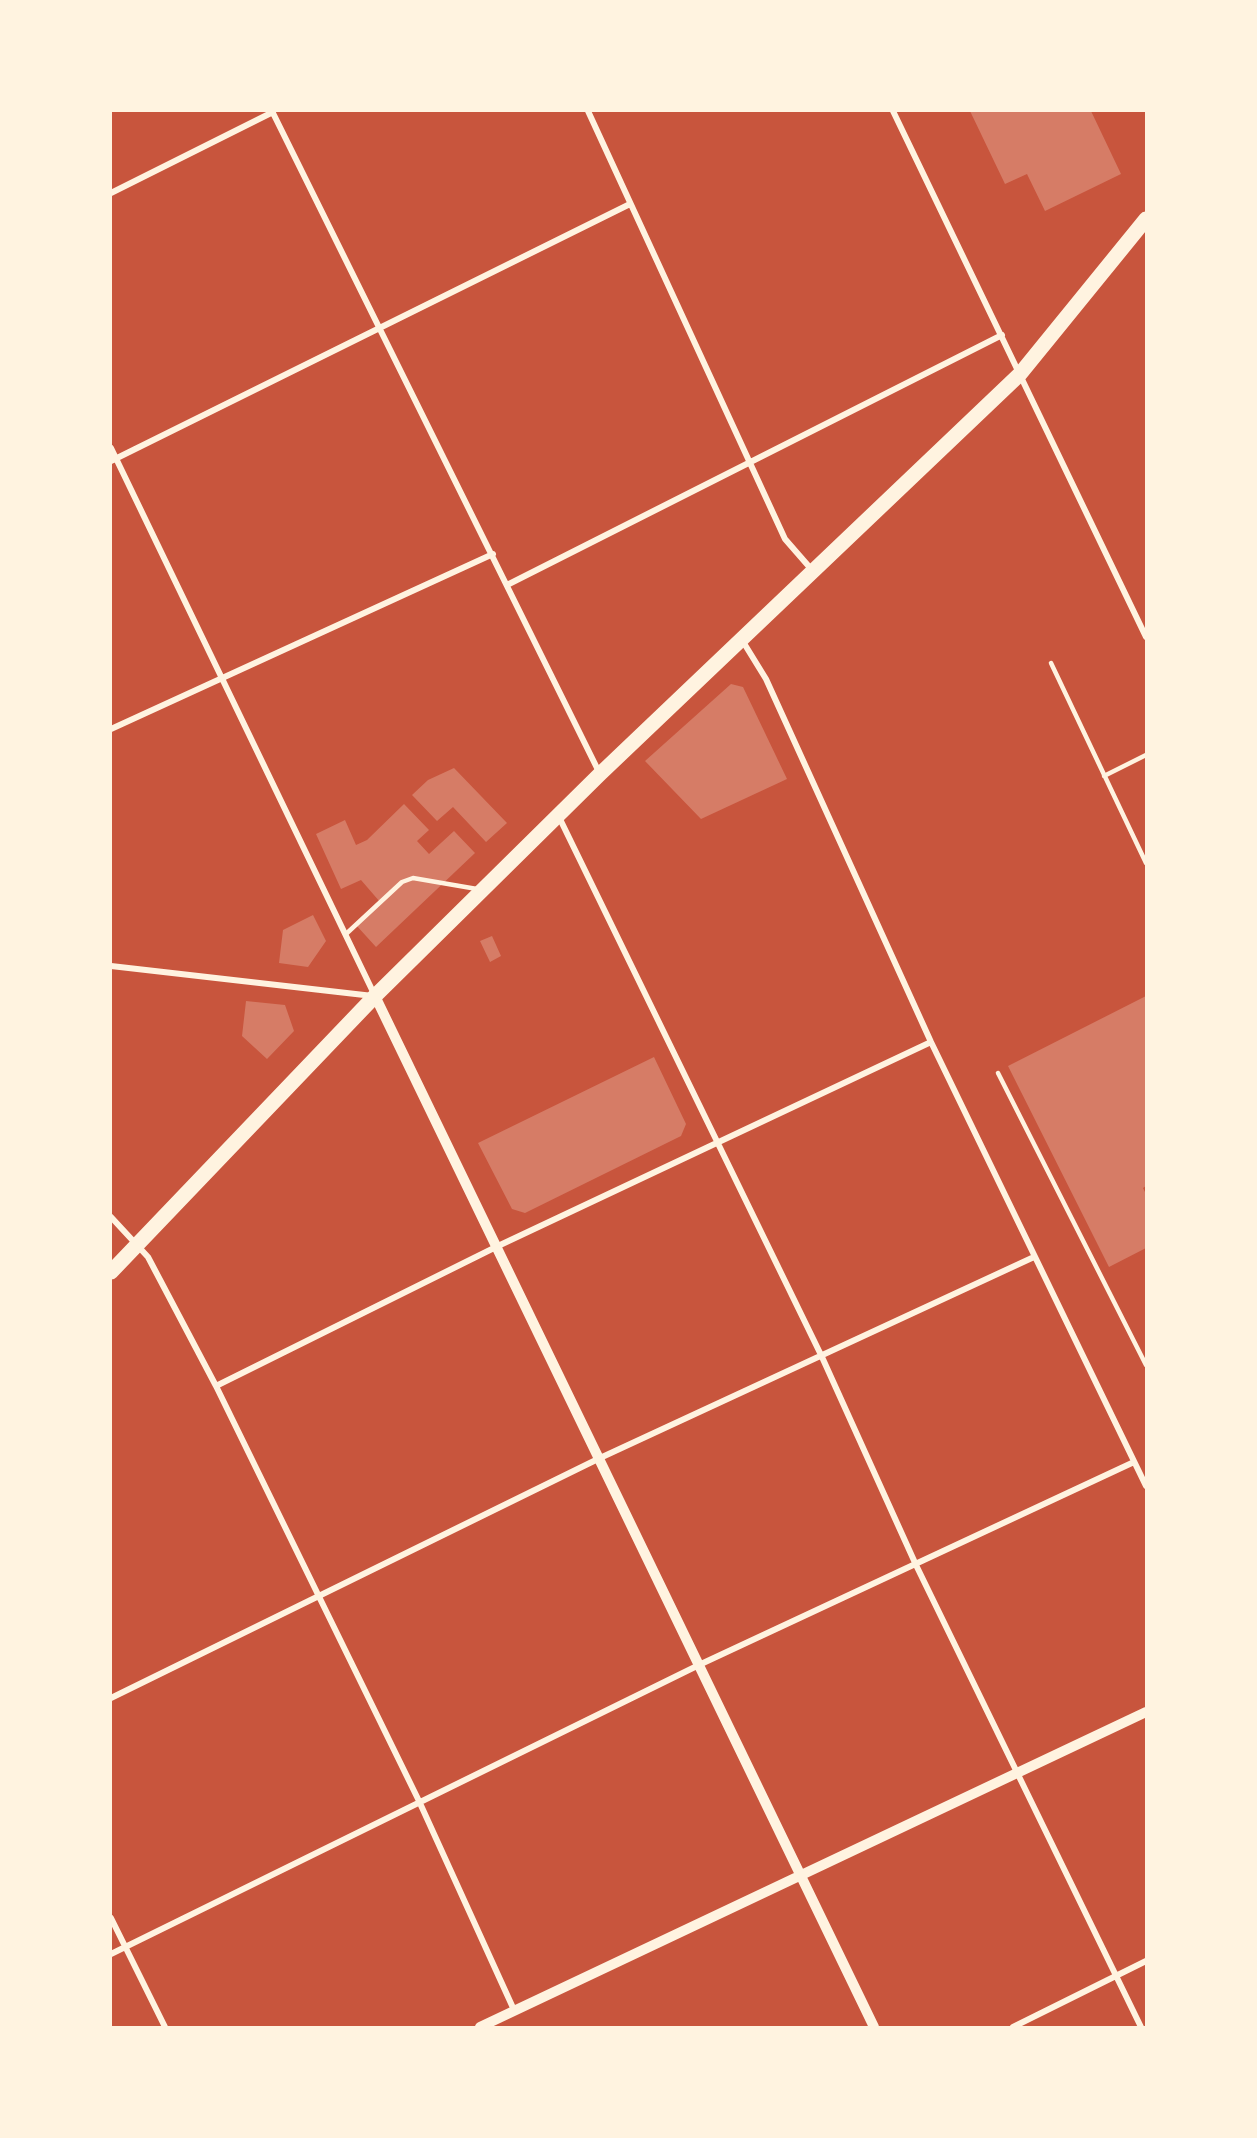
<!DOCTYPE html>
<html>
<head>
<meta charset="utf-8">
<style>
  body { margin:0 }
  #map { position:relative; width:1257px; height:2138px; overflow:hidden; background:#c8553d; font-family:Barlow,sans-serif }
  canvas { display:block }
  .frame { position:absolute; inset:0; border:112px solid #fff3e0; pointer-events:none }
</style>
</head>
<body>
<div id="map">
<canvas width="1257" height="2138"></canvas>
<div class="frame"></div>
</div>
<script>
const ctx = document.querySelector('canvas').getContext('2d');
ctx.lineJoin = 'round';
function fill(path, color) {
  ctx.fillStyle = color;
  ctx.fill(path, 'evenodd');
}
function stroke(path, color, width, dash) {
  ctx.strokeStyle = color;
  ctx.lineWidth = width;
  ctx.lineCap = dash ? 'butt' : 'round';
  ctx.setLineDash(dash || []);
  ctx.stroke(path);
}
const building = new Path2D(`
  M970,111H1091L1121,174L1045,211L1027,174L1005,184Z
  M731,684L743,687L787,779L701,819L645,761Z
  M454,768L507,823L486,842L453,807L437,821L412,795L428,780Z
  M404,804L429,830L417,841L429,854L454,831L475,853L376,947L356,925L380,902L361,880L341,889L316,834L345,820L356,845L367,840Z
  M313,915L326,941L308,967L279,963L283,930Z
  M492,936L501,956L490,962L480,941Z
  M1146,996V1186L1143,1188L1146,1194V1248L1109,1267L1008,1066Z
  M246,1001L285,1005L294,1031L267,1059L242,1036Z
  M654,1057L686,1124L681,1136L525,1213L512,1209L478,1143Z`);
const service = new Path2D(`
  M1051,663L1146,863
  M1104,776L1146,755
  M346,934L402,882L413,878L477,889
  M998,1073L1146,1365`);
const minor = new Path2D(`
  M272,111L599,772
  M588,111L785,539L812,570
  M893,111L1146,637
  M111,193L273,112
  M111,448L375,996
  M111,461L630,204
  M507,585L1002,335
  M742,640L766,679L931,1042L1146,1486
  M111,729L493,554
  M559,817L822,1357L916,1565L1141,2027
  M111,966L373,996
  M111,1217L148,1257L216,1386L419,1801L514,2010
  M216,1386L498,1246L931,1042
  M111,1698L600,1458L1034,1257
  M111,1918L165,2027
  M111,1954L701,1664L1134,1462
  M1013,2027L1146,1961`);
const tertiary = new Path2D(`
  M375,996L874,2027
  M480,2027L1146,1712`);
const primary = new Path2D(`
  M111,1272L375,996L600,774L1020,374L1146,219`);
fill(building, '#d67c66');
stroke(service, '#fff3e0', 4.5);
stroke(minor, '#fff3e0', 6);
stroke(tertiary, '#fff3e0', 10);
stroke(primary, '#fff3e0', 15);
</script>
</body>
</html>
